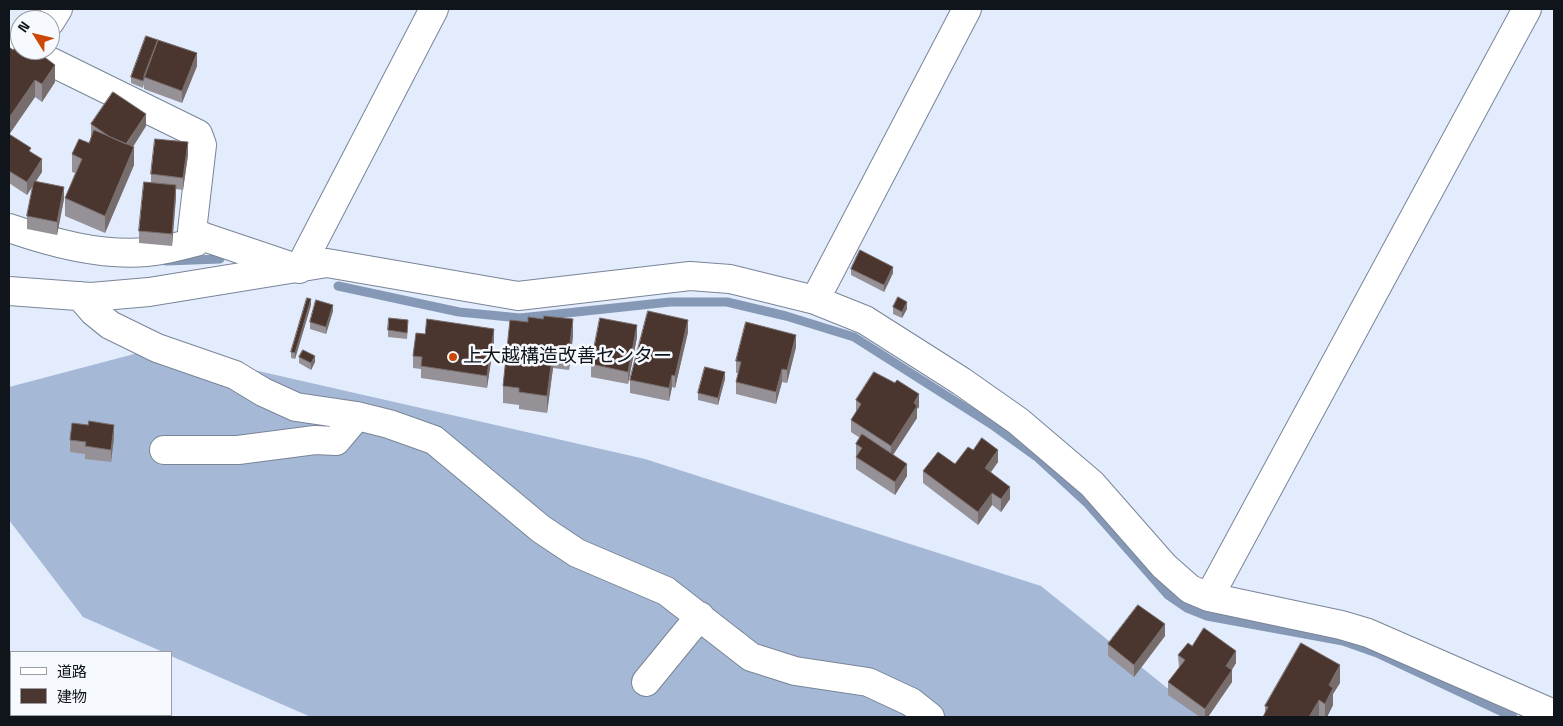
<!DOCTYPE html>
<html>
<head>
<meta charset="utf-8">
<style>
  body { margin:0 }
  #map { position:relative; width:1563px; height:726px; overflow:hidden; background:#e2ecfd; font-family:"Space Grotesk","Noto Sans JP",sans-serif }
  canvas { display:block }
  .frame { position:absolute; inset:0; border:10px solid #10141b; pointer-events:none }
  .legend { position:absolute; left:10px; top:651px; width:162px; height:65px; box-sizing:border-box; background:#f6f9fd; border:1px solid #9a9da3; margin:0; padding:6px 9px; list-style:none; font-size:15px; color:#10141b }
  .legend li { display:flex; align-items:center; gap:10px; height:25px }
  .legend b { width:25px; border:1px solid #9a9da3 }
  .north { position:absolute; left:10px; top:10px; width:50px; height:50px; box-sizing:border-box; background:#f6f9fd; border:1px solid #9a9da3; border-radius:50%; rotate:306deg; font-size:14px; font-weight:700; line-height:20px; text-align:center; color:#10141b }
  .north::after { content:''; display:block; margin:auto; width:18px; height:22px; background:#cd4806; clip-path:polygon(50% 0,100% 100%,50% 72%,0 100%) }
</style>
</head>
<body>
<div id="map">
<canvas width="1563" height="726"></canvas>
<div class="frame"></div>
<ul class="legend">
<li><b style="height:6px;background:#fff"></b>道路</li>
<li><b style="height:14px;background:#4a362f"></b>建物</li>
</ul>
<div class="north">N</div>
</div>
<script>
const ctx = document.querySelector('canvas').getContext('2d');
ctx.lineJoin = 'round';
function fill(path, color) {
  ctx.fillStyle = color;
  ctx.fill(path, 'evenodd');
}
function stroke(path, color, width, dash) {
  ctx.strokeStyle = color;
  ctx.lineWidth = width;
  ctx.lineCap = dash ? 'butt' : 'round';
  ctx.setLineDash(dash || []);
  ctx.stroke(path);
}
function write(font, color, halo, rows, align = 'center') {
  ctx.font = font + ' "Space Grotesk","Noto Sans JP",sans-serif';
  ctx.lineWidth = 5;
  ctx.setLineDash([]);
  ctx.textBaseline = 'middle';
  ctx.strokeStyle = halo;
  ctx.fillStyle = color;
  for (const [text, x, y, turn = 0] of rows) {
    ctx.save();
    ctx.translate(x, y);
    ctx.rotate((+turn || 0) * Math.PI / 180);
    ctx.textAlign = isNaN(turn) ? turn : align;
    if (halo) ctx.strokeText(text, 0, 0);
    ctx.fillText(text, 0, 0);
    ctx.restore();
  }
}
const forest = new Path2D(`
  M157,348L645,459L1041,586L1203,717H311L171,656V652H163L83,617L9,520V387Z`);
const stream = new Path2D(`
  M166,261L220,259
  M338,286L459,312L520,318L670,302H727L786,316L854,337L994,426L1037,457L1088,504L1168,595L1187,608L1207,616L1343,641L1377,653L1513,717`);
const minor = new Path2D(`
  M50,22L58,9
  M9,53H33L198,134L202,145L192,231L204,237L299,269L434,9
  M9,228C53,243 100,256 147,252C163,251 180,246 196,242
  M9,291L91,297L149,292L327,263L518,296L690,276L730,279L815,300L865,320L961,381L1018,421L1092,484L1164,566L1190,589L1209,597L1341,625L1368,633L1554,714
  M80,296L94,312L110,325L157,348L235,375L263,392L296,407L357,416L389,424L434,440L541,529L577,553L666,591L751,657L795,671L868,682L911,702L930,717
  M815,300L967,9
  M164,450H238L315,440L336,441L357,416
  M1209,597L1527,9
  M646,682L700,616`);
const wall = new Path2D(`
  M9,47L55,82L42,102L35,97L9,134L31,152L42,172L36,181L64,199L57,235L27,229V216L33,185L27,195L9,183Z
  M197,66L182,103L144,89V84L143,88L131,83V77Z
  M91,124L146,126L133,147L134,165L105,233L65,216V198L75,173L72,172V154L89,143L91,137Z
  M188,155L183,190L176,189V197L172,246L139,243V231L151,182V174Z
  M851,269L893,273L884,292L851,275Z
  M311,305L295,359L291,358V352Z
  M893,307L907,309L902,318L893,314Z
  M333,311L326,334L310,329V322Z
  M528,322L573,336L569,370L553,368L547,413L519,409V405L503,403V386Z
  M408,326L407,339L388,337V330Z
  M688,332L675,388L672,387L669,401L630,393V380Z
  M637,337L628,384L591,377V364Z
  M494,341L487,388L421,378V369L413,368V356Z
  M796,347L787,383L782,382L776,404L736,394V382L738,373H736V361Z
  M299,357L315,362L311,370L299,363Z
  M725,379L718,405L698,400V393Z
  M856,400L919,407L917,409V418L893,455L907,476L895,495L856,469V444L860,438L851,432V420L856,413Z
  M114,437L111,462L85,459V454L70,452V440Z
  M973,450L998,462L991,472L1010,499L1001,512L992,505L978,525L923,483V471L955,464Z
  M1165,636L1134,677L1108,656V644Z
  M1192,646L1236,663L1232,670V682L1208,717H1200L1168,695V682L1179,668L1178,655Z
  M1340,683L1333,694V705L1327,717H1263L1265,713V706Z`);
const shadedWall = new Path2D(`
  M197,53V66L182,103V91Z
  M55,65V82L42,102V84Z
  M35,80V97L9,135V118Z
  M146,114V126L125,159V147Z
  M188,142V155L183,190V178Z
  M134,147V165L105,233V216Z
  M42,159V172L27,195V182Z
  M176,185V197L172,246V234Z
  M64,187V199L57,235V222Z
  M893,267V273L884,292V285Z
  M311,299V305L295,359V353Z
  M907,302V309L902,318V312Z
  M333,305V311L326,334V327Z
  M573,319V336L569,370V352Z
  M688,320V332L675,388V376Z
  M637,325V337L628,384V372Z
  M494,329V341L487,388V376Z
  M796,335V347L787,383V370Z
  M553,351V368L547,413V396Z
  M315,356V362L311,370V363Z
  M782,369V382L776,404V392Z
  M725,372V379L718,405V398Z
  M672,375V387L669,401V388Z
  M919,394V407L917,409V418L891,458V446L914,403Z
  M114,425V437L111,462V450Z
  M998,450V462L985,480V468Z
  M907,464V476L895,495V482Z
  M1010,487V499L1001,512V499Z
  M992,493V505L978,525V512Z
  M1165,624V636L1134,677V665Z
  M1236,651V663L1226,678V666Z
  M1340,665V683L1333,694V705L1327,717H1325V704L1329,685Z
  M1232,670V682L1208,717H1205V709Z
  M1319,700V717H1309Z`);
const building = new Path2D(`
  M146,36L158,40L143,81L131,77Z
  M158,40L197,53L182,91L144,77Z
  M16,46L20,49V50L22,51L35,50L55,65L42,84L35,80L9,118V47L13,50Z
  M113,92L146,114L126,144L110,137L91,124Z
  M94,130L134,147L105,216L65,198L82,159L72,154L79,139L89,143Z
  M9,134L31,148L29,151L42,159L27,182L9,171Z
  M155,139L188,142L183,178L151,174Z
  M34,181L64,187L57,222L27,216Z
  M144,182L176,185L172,234L139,231Z
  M860,250L893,267L884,285L851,269Z
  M898,297L907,302L902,312L893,307Z
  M307,298L311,299L295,353L291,352Z
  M316,300L333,305L326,327L310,322Z
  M648,311L688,320L675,376L672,375L669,388L630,380Z
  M544,316L573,319L569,352L553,351L547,396L519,392V388L503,386L510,320L528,322V317L543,319Z
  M389,318L408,320L407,333L388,330Z
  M600,318L637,325L628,372L591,364Z
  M427,319L494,329L487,376L421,366L422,357L413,356L416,333L425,334Z
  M746,322L796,335L787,370L782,369L776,392L736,382L741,362L736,361Z
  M303,350L315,356L311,363L299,357Z
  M705,367L725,372L718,398L698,393Z
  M874,372L895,383L897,380L919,394L914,403L917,406L891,446L851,420L861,404L856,400Z
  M89,421L114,425L111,450L85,446L86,442L70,440L72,423L88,425Z
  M862,434L907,464L895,482L856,457L862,448L856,444Z
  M982,438L998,450L985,468L1010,487L1001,499L992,493L978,512L923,471L938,452L955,464L968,447L973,450Z
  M1138,605L1165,624L1134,665L1108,644Z
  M1204,628L1236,651L1226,666L1232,670L1205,709L1168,682L1185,660L1178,655L1188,643L1192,646Z
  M1301,643L1340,665L1329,685L1333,688L1325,704L1319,700L1309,717H1263L1268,707L1265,706Z`);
const markers = [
  [453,357,5,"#cd4806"]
];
const poiNames = [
  ["上大越構造改善センター",463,357]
];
fill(forest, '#a5b8d6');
stroke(stream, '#8598b5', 9);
stroke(minor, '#798597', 30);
stroke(minor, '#fff', 28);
fill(wall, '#969196');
fill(shadedWall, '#786d6d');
fill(building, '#4a362f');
stroke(building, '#786d6d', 1);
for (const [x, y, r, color] of markers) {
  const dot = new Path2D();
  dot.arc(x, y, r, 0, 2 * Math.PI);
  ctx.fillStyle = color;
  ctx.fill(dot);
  stroke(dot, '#f6f9fd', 2);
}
write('19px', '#10141b', '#f6f9fd', poiNames, 'left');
</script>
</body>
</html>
